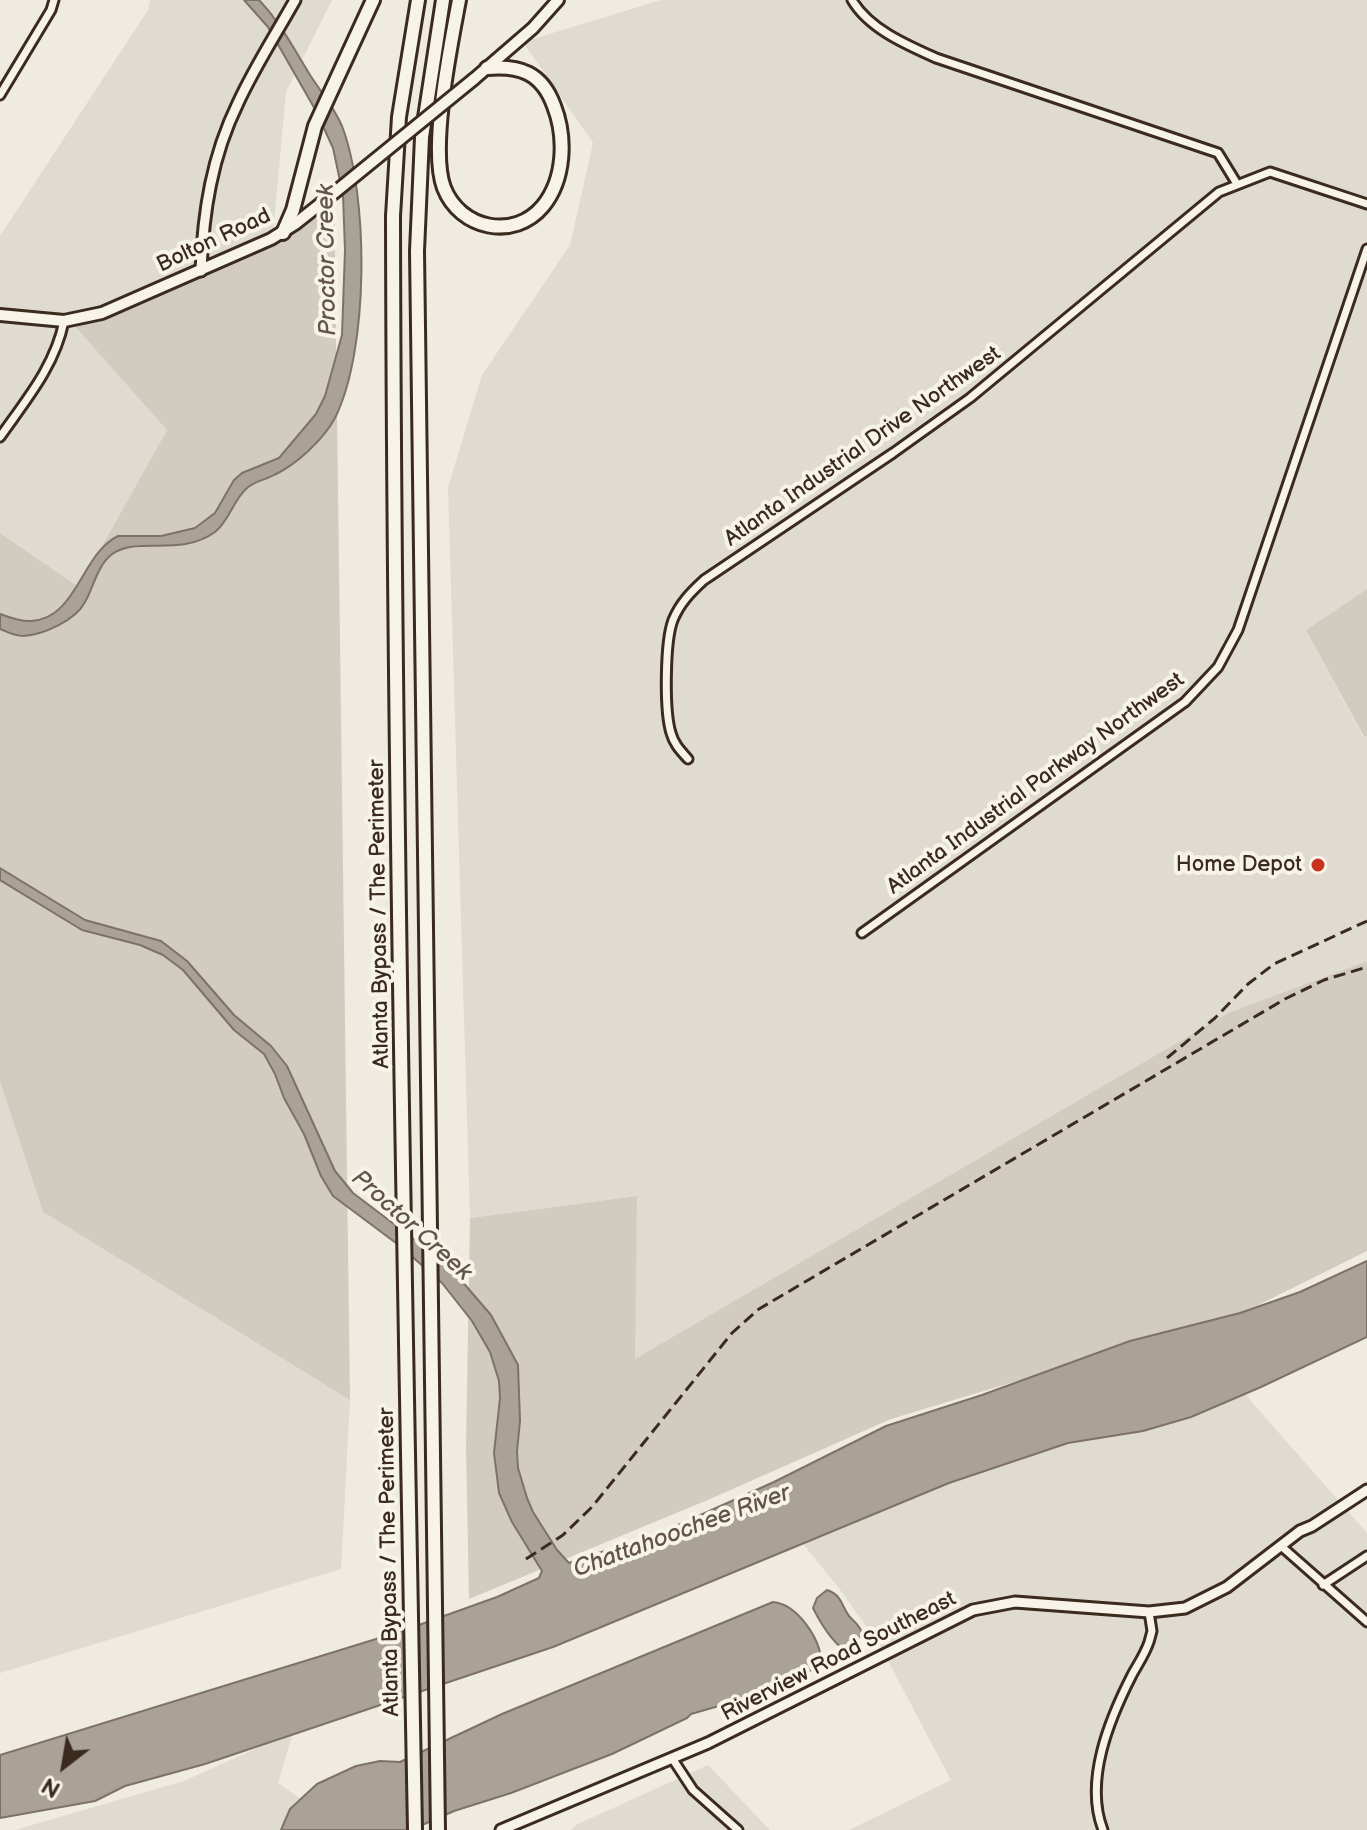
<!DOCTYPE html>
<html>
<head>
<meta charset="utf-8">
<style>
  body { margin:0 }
  #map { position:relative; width:1367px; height:1830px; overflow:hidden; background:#efebe0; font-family:"Balsamiq Sans",sans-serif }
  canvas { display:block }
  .north { position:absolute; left:24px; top:1726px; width:80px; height:80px; -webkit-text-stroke:6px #f7f3e8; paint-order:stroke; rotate:211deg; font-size:22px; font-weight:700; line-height:32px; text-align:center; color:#3b2a1e }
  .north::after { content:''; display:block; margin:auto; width:28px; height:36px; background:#3b2a1e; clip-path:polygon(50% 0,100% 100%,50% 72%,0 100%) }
</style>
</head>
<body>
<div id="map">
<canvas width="1367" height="1830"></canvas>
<div class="north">N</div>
</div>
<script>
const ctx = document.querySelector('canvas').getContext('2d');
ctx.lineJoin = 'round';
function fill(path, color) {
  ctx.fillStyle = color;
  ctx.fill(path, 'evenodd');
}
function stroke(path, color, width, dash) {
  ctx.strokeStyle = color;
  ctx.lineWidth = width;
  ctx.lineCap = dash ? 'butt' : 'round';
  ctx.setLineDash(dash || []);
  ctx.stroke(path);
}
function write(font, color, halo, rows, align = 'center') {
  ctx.font = font + ' "Balsamiq Sans",sans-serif';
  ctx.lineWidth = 8;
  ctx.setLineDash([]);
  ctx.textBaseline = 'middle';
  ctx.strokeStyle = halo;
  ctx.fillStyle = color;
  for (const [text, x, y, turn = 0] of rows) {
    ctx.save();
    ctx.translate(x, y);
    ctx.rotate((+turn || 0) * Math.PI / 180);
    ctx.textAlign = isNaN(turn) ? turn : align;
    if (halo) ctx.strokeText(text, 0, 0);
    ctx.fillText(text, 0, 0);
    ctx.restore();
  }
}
const built = new Path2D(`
  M150,0H332L286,92L272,244L187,277L167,430L79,587L0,533V236L148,10Z
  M661,0H1367V589L1306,630L1363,737L1367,736V961L1228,1013L634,1360L637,1196L470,1218L448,487L482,375L570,245L593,143L523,42Z
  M0,1082L43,1212L350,1400L341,1569L0,1673Z
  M1243,1392L1367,1533V1830H849L951,1780L879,1644L838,1587L803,1544L930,1492L1020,1452Z
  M293,1732L278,1783L328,1818L316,1830H15L184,1781Z
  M708,1765L770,1830H570L578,1824Z`);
const green = new Path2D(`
  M334,187L350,1400L43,1212L0,1082V533L79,587L167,430L66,316L187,277L272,244Z
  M1367,589V736L1364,737L1306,630Z
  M1367,961V1251L1226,1321L1093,1358L891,1419L710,1499L469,1599L466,1447L470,1218L637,1196L635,1359L1228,1013Z`);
const water = new Path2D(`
  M244,0H259C280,22 294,49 310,75C321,92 334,107 342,126C369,197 369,350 335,418C323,440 296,465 274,475C265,480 255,481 247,488C233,500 230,520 215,532C179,558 137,535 111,555C98,565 93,588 85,602C76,620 43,635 23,636C15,636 7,632 0,629V614C9,617 21,622 31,621C77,619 81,554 118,536H161L195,528L215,513L234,480L242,473L279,458L316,414L325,396L342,335L345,250L343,195L333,148L316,111L268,27Z
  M0,868L85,920L161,941L187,961L234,1015L271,1046L287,1066L335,1171L353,1193L448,1265L491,1315L518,1365L520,1421L517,1451L518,1468L527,1498L533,1512L557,1550L569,1563L667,1530L774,1482L886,1426L982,1395L1130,1341L1240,1313L1300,1292L1367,1261V1337L1261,1387L1191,1417L1143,1431L1068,1443L949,1483L553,1647L205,1764L125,1786L95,1801L0,1818V1755L402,1631L497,1597L539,1578L542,1571L512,1522L499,1493L494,1453L500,1398L499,1381L490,1352L472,1321L442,1283L400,1246L333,1196L321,1176L304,1134L284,1098L275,1074L264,1054L234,1030L183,970L163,955L140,945L82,930L0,880Z
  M827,1590C842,1595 841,1605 849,1616C855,1623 859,1624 862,1633L852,1647L844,1650C830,1639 821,1624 813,1608L817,1598Z
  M773,1602C797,1604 821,1639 821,1662L814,1669L736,1701L691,1714L687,1718L612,1754L511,1793L454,1811L411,1830H281L290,1809L317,1784L356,1766L380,1761L400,1762L502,1714Z`);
const minor = new Path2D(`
  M852,0C869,29 907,45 936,58L1218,153L1237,184
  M0,95L51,10L54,0
  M0,437C26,400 55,366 64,321
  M688,759C680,750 674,744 671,733C664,710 665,641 673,620C680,603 691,592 704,580L893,453L970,398L1219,192L1270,172L1367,204
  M862,933L1185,702L1218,667L1238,630L1367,249
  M1281,1546L1367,1622
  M1323,1585L1367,1556
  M672,1758L693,1790L738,1830
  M1103,1830C1084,1781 1109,1720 1132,1675C1138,1664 1145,1654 1149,1642L1152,1631L1149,1612`);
const tertiary = new Path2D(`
  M201,271C203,212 212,156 238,103C254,68 276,34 295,0
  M501,1830L708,1743L973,1610L1015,1602L1149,1612L1185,1608L1227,1587L1300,1531L1312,1526L1367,1490`);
const secondary = new Path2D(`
  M474,79L533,28L558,0
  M0,315L64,321L102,313L271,239L295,224L329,197`);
const motorway = new Path2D(`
  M459,0C451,43 429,149 444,188C460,229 514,241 543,206C565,179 566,137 554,106C542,73 520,65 487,68
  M283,233L293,210L315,126L373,0
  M415,1830C405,1292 394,754 393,216L399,117L418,0
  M438,1830L417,251L422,137L443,0`);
const rail = new Path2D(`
  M1167,1058L1215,1018L1248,984L1274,964L1367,921
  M526,1559L563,1535L592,1507L732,1333L759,1309L1285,999L1324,980L1367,967`);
const secondaryBridge = new Path2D(`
  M329,197L474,79`);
const markers = [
  [1318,865,8,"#c8321e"]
];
const streetNames = [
  ["Bolton Road",214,241,-25],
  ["Atlanta Industrial Drive Northwest",863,447,-35],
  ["Atlanta Industrial Parkway Northwest",1036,784,-36],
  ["Atlanta Bypass / The Perimeter",380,914,-91],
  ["Atlanta Bypass / The Perimeter",390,1562,-91],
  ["Riverview Road Southeast",839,1657,-27]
];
const poiNames = [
  ["Home Depot",1302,865]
];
const waterNames = [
  ["Proctor Creek",328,260,-91],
  ["Proctor Creek",411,1226,42],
  ["Chattahoochee River",682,1532,-20]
];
fill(built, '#e0dbd0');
fill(green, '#d1cbc0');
fill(water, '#aaa296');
stroke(water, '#7e7266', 2);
stroke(minor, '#3b2a1e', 13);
stroke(tertiary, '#3b2a1e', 15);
stroke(secondary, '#3b2a1e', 16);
stroke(motorway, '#3b2a1e', 18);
stroke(minor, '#f7f3e8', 7);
stroke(tertiary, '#f7f3e8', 9);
stroke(secondary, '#f7f3e8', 10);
stroke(motorway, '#f7f3e8', 12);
stroke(rail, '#3b2a1e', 3, [12, 6]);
stroke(secondaryBridge, '#3b2a1e', 16, []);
stroke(secondaryBridge, '#f7f3e8', 10);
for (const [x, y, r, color] of markers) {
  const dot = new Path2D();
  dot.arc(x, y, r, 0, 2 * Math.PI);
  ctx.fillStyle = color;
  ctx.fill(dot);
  stroke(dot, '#f7f3e8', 3);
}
write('22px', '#3b2a1e', '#f7f3e8', streetNames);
write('22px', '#3b2a1e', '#f7f3e8', poiNames, 'right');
write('italic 24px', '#625448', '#f7f3e8', waterNames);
</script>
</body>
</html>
